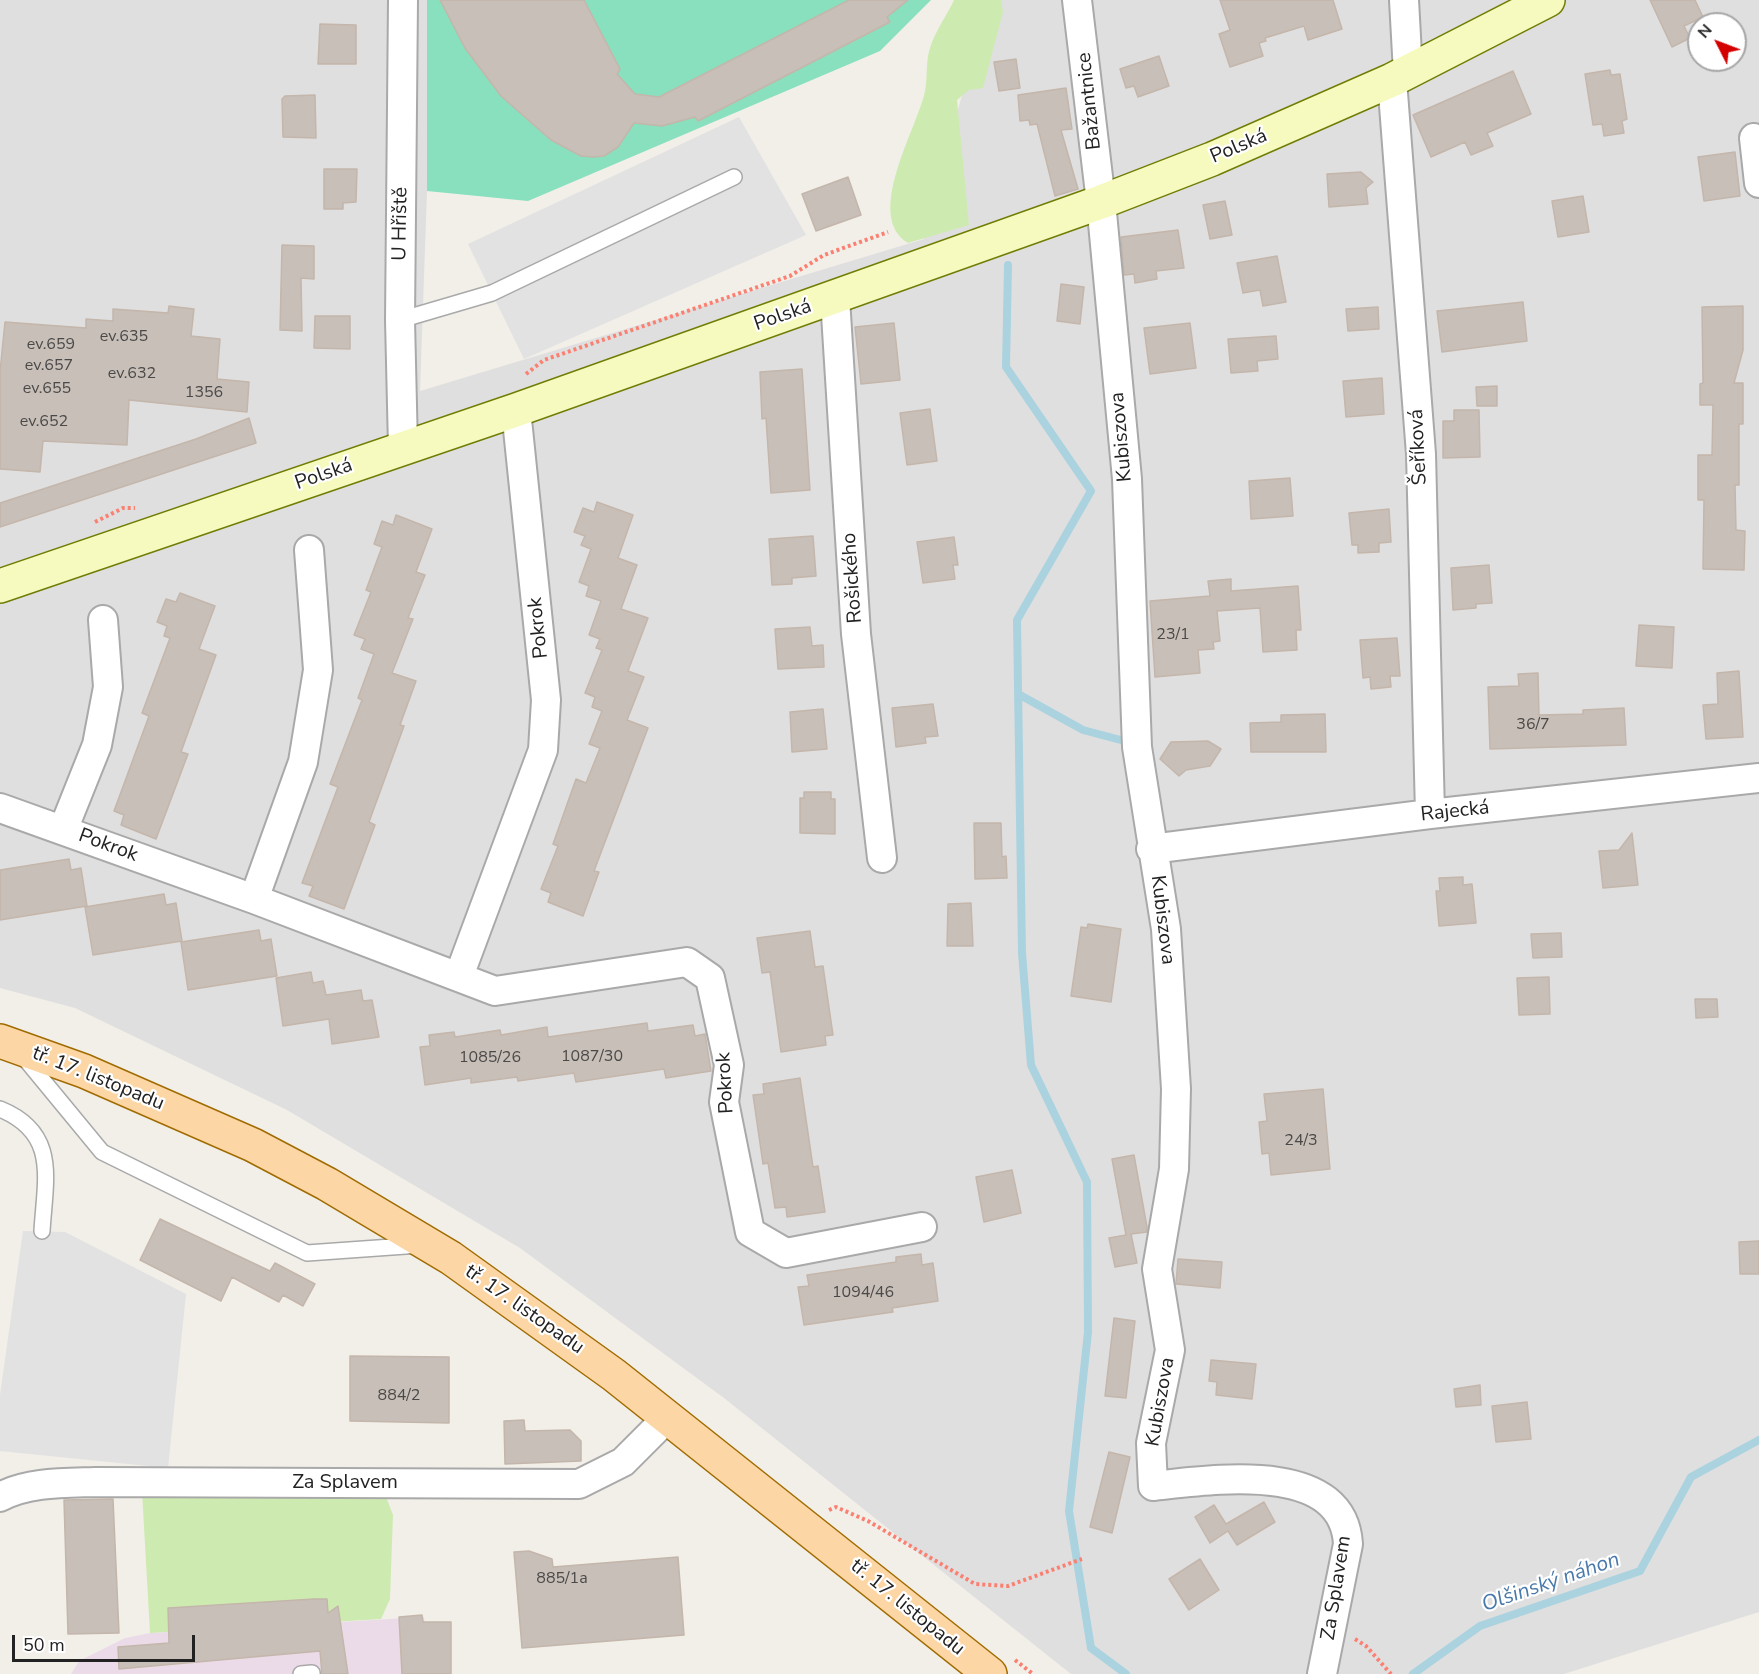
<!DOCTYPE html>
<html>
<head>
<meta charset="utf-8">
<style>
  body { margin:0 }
  #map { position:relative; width:1759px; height:1674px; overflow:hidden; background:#f2efe9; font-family:"Nunito Sans",sans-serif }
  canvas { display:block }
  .north { position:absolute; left:1687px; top:12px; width:60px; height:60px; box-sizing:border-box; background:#fff; border:2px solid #a7a7a7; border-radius:50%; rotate:312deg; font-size:16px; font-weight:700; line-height:24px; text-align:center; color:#222 }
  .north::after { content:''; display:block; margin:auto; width:21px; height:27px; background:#d40000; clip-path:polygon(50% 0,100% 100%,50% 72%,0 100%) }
  .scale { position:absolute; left:12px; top:1635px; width:183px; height:27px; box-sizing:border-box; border:3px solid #222; border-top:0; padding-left:8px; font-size:18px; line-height:21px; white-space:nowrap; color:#222; -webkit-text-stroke:4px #fff; paint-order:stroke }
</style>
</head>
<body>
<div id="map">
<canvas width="1759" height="1674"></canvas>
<div class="north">N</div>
<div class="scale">50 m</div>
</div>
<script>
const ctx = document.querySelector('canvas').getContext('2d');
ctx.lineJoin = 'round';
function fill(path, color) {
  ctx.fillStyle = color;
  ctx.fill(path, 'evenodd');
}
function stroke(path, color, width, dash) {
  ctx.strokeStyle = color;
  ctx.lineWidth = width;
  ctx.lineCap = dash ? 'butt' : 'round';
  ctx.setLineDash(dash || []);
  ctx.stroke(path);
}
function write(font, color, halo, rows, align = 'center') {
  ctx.font = font + ' "Nunito Sans",sans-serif';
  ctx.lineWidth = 4.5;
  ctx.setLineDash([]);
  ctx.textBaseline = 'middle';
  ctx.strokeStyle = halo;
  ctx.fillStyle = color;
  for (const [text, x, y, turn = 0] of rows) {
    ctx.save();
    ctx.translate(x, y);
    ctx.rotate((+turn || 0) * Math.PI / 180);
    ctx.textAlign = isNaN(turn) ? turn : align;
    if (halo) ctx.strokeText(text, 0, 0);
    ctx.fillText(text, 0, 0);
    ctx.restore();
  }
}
const residential = new Path2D(`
  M0,0H427V191L420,391L924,239L987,0H1759V1612L1564,1674H1071L724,1398L520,1248L287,1110L75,1008L0,988ZM1699,24H1735V60H1699Z`);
const industrial = new Path2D(`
  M424,1617L431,1674H71L79,1661L125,1638L150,1633Z`);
const grass = new Path2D(`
  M954,0H1001L1003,12L983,88L969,90L957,100L969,225L908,243C863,216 918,127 925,91C928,77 925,60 931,45C936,30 947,15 954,0Z
  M142,1492L385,1494L393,1515L390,1599L381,1619L150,1633Z`);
const pitch = new Path2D(`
  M427,0H931L880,51L528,201L427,191Z`);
const parking = new Path2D(`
  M739,117L806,235L524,359L468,244Z
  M23,1231L65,1232L186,1294L168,1468L0,1451V1395Z`);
const stream = new Path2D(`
  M1008,265L1006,367L1091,491L1017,620L1022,953L1031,1065L1087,1182L1088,1332L1069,1511L1091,1648L1126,1674
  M1020,695L1083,730L1132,743
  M1413,1674L1480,1626L1640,1571L1691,1477L1759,1440`);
const building = new Path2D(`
  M440,0H584L620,69L617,74L635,94L659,97L849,0H908L887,17L890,22L698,121L695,117L662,126L634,123L618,147L604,156L594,157L581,156L551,140L501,96L465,48Z
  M1220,0H1333L1342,29L1308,40L1304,26L1265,38L1266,41L1259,43L1263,56L1230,67L1219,34L1230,30Z
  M1650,0H1695L1703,17L1684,26L1690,38L1672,47Z
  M320,24L356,25V64H318Z
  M1159,56L1169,86L1138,97L1134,86L1126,88L1120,69Z
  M1016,59L1020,88L999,91L994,62Z
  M1610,70L1611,75L1620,74L1627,119L1622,121L1624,133L1604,136L1602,124L1593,125L1585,74Z
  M1513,71L1531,114L1487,133L1493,146L1471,155L1465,142L1431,157L1413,115Z
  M1066,88L1072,129L1061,130L1078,189L1055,196L1037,124L1030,125L1029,120L1020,121L1018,95Z
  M315,95L316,138L283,137L282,99L285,96Z
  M1735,152L1740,196L1704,201L1698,157Z
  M324,169H357L356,202L343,203V209H324Z
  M1361,172L1373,182L1366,188L1368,204L1329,207L1327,174Z
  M848,177L861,215L816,231L802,194Z
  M1583,196L1589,232L1558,237L1552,201Z
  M1225,201L1232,235L1210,239L1203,205Z
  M1178,230L1184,268L1156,271L1157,279L1135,283L1134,274L1124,275L1121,237Z
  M282,245L314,246V279L301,278L302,331L280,330Z
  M1277,256L1286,302L1263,306L1260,290L1243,293L1237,263Z
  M1061,284L1084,287L1080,324L1057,321Z
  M1523,302L1527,341L1442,352L1437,311Z
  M169,306L194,309L191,336L220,339L217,379L249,382L247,412L129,400L127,445L43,441L40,472L0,469V372L5,322L86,328V319L113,321V309L168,313Z
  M1743,306V350L1734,383H1743V424H1739V485H1735L1736,530L1745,531L1744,570L1703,569L1704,500H1698V455H1712L1713,405H1700V384L1703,383L1702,307Z
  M1378,307L1379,329L1348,331L1346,309Z
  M315,316H350V349L314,348Z
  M894,323L900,380L861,384L855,327Z
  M1190,323L1196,368L1150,374L1144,328Z
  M1276,336L1278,359L1257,361L1258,371L1231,373L1228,339Z
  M802,369L810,490L771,493L766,418L762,419L760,372Z
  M1382,378L1384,414L1346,417L1343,381Z
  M1497,386V406H1477L1476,387Z
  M930,409L937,461L907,465L900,413Z
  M1454,410H1479L1480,457L1443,458V421H1454Z
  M249,418L256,443L0,527V503L196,439Z
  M1290,478L1293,516L1251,519L1249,481Z
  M597,502L633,515L618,558L637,565L621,609L648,618L628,671L644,677L627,720L648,728L594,871L599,872L583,916L548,902L551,893L541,889L558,846L553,844L576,779L586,783L600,748L589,744L602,711L592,707L595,697L585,693L602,650L596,648L600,639L589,635L601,601L586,596L589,586L579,582L591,549L581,545L585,536L574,532L583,508L594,512Z
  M1389,509L1391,542L1379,543V552L1358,553V545H1352L1349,513Z
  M396,515L432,529L416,572L425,575L408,618L413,619L392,673L416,681L400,725L404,726L369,822L375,825L344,909L309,896L313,886L302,883L338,787L330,784L362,700L358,698L374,654L361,649L365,639L354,635L371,592L366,590L382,547L374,544L382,521L393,525Z
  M813,536L816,576L792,578V584L772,585L769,539Z
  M954,537L958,565H953L955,579L923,583L917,542Z
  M1489,565L1492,603L1476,604V608L1453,610L1451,568Z
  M1231,579V591L1298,586L1301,630H1296L1297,650L1263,652L1260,608L1217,611L1220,641L1213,642L1214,649L1198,650L1200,673L1155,677L1150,601L1210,596L1208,581Z
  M180,593L215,606L199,649L216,655L181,752L188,754L156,839L121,825L124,815L114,811L149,716L142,713L170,638L164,636L167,626L157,622L166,599L176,602Z
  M1639,625L1674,627L1672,668L1636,666Z
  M810,627L812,646L823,645L824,667L778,669L775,629Z
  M1397,638L1400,676H1390L1391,687L1371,689L1370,677L1363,678L1360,640Z
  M1739,671L1743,737L1706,739L1703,705L1718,704L1717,673Z
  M1538,673L1539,715L1583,714V710L1624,708L1626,745L1490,749L1488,687L1519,686L1518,674Z
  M933,704L938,736L925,737L926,743L896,747L892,708Z
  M823,709L827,749L792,752L790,712Z
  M1325,714L1326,752H1251L1250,723L1281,722V715Z
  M1208,741L1221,749L1210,766L1186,770L1179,776L1160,759L1171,742Z
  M804,792H831V799H835V834L800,833V798H804Z
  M974,823H1001L1002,857L1006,856L1007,878L975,879Z
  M1632,833L1638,885L1603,888L1599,851L1619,850Z
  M69,859L71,870L81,868L87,906L0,920V870Z
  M1463,877V885L1472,884L1476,923L1439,926L1436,891H1440L1439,878Z
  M164,894L166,905L176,903L182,941L93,955L85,907Z
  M971,903L973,946H947L948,904Z
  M1088,924L1121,929L1111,1002L1071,996L1081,927L1087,928Z
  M259,930L261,941L271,939L277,976L188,990L181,942Z
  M810,931L815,967L823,966L833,1035L825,1036L826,1045L781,1052L770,972L762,973L757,938Z
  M1561,933L1562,957L1533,958L1531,934Z
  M311,972L313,983L323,981L326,995L361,990L363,1001L372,1000L379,1037L332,1044L329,1019L283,1026L276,978Z
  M1549,977L1550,1014L1519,1015L1517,978Z
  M1695,999H1717L1718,1017L1696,1018Z
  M647,1023L648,1031L693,1025L695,1036L705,1034L711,1071L666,1078L664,1069L576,1082L574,1073L518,1081L517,1077L471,1083V1078L425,1085L420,1047L430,1046L429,1035L454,1032L455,1037L500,1030L501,1035L547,1027L548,1037Z
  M800,1078L813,1167L818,1166L825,1212L787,1217L786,1207L775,1208L768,1163L763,1164L753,1095L764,1094L763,1084Z
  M1323,1089L1330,1169L1271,1175L1269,1153L1262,1154L1259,1122L1267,1121L1264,1094Z
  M1134,1155L1147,1227V1232L1131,1234L1137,1263L1115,1267L1109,1238L1126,1235L1112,1159Z
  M1012,1170L1021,1213L984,1222L976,1177Z
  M160,1219L270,1271L275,1263L315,1284L303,1306L283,1295L279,1302L232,1277L221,1301L140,1260Z
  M1759,1241V1274H1740L1739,1242Z
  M921,1254L922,1265L933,1263L938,1301L892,1308L893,1312L804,1325L798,1287L809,1286L807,1275L896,1262V1257Z
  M1178,1259L1222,1262L1220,1288L1176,1284Z
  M1114,1318L1135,1321L1126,1398L1105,1396Z
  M350,1356L449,1357V1423L350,1421Z
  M1211,1360L1256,1364L1252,1399L1216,1395L1217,1382L1209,1381Z
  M1480,1385L1481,1405L1456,1407L1454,1389Z
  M1527,1402L1531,1439L1496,1442L1492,1406Z
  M524,1420L525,1431L570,1430L581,1441V1461L505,1464L504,1421Z
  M1109,1452L1130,1457L1112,1533L1090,1527Z
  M113,1499L119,1633L68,1634L64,1500Z
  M1264,1502L1275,1522L1237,1545L1228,1531L1210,1543L1195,1517L1214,1505L1226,1524Z
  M529,1551L552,1559L553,1567L678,1557L684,1635L522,1648L514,1552Z
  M1200,1559L1219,1590L1189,1610L1169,1579Z
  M314,1599H327L328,1613L338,1606L348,1674H322L320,1651L119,1669L118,1647L169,1643L168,1608Z
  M422,1615L423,1622H451V1674H402L399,1617Z`);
const path = new Path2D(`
  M526,374L544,360L790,276L824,255L888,232
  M95,522L123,508H135
  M829,1510L836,1507L868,1521L975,1584L1008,1586L1082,1559
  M1355,1639L1366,1646L1391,1674
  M1015,1660L1033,1674`);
const lane = new Path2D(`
  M400,320L492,293L734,177
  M22,1055L102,1152L307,1253L420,1245
  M0,1109C59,1133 45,1179 42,1231
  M301,1674L312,1673`);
const street = new Path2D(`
  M403,0L400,320L403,448
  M1077,0L1101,202L1127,479L1137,747L1166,929L1176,1089L1174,1169L1157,1269L1170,1350L1151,1443L1153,1486C1211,1480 1343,1459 1348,1544L1322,1674
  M1404,0L1408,73
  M1392,80L1421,454L1430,814
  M1754,138L1759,183
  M835,298L856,634L882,858
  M0,808L254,899L495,991L687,962L710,978L729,1065L724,1102L750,1232L786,1253L922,1227
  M63,830L97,745L108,687L103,620
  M1151,849L1430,814L1759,778
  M254,899L303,762L318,670L309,550
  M459,976L543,750L546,700L516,410
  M0,1497C28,1482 64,1483 95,1482L579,1484L623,1462L668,1417`);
const secondary = new Path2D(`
  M0,586L516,410L1101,202L1212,159L1392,80L1548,0`);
const primary = new Path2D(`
  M0,1041L84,1071L253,1145L327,1184L451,1258L614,1375L990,1674`);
const numberNames = [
  ["ev.635",124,337],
  ["ev.659",51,345],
  ["ev.657",49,366],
  ["ev.632",132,374],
  ["ev.655",47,389],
  ["1356",204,393],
  ["ev.652",44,422],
  ["23/1",1173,635],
  ["36/7",1533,725],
  ["1087/30",592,1057],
  ["1085/26",490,1058],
  ["24/3",1301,1141],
  ["1094/46",863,1293],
  ["884/2",399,1396],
  ["885/1a",562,1579]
];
const streetNames = [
  ["Bažantnice",1090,101,-96],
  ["Polská",1239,147,-23],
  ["U Hřiště",401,224,-89],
  ["Polská",783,316,-19],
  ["Kubiszova",1122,437,-95],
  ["Šeříková",1419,447,-93],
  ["Polská",324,475,-19],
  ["Rošického",853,578,-94],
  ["Pokrok",539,628,-96],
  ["Rajecká",1455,812,-6],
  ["Pokrok",108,846,20],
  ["Kubiszova",1162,920,83],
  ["tř. 17. listopadu",98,1079,22],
  ["Pokrok",726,1083,-93],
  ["tř. 17. listopadu",524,1310,35],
  ["Kubiszova",1161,1402,-80],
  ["Za Splavem",345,1483],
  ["Za Splavem",1337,1588,-81],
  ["tř. 17. listopadu",907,1608,39]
];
const waterNames = [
  ["Olšinský náhon",1551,1583,-19]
];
fill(residential, '#e0dfdf');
fill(industrial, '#ebdbe8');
fill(grass, '#cdebb0');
fill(pitch, '#88e0be');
fill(parking, '#e2e2e2');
stroke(stream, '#aad3df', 8);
fill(building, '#c7bfb8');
stroke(building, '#c4b6ab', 1.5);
stroke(lane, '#a9a9a9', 18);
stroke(street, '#a9a9a9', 32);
stroke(secondary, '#707d05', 36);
stroke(primary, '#a06b00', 36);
stroke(path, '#fa8072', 4, [3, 3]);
stroke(lane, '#fff', 15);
stroke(street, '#fff', 28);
stroke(secondary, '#f7fabf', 33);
stroke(primary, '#fcd6a4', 33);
write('16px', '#4b4948', null, numberNames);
write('20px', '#222', '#fff', streetNames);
write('italic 21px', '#4a7aab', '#fff', waterNames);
</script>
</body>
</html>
